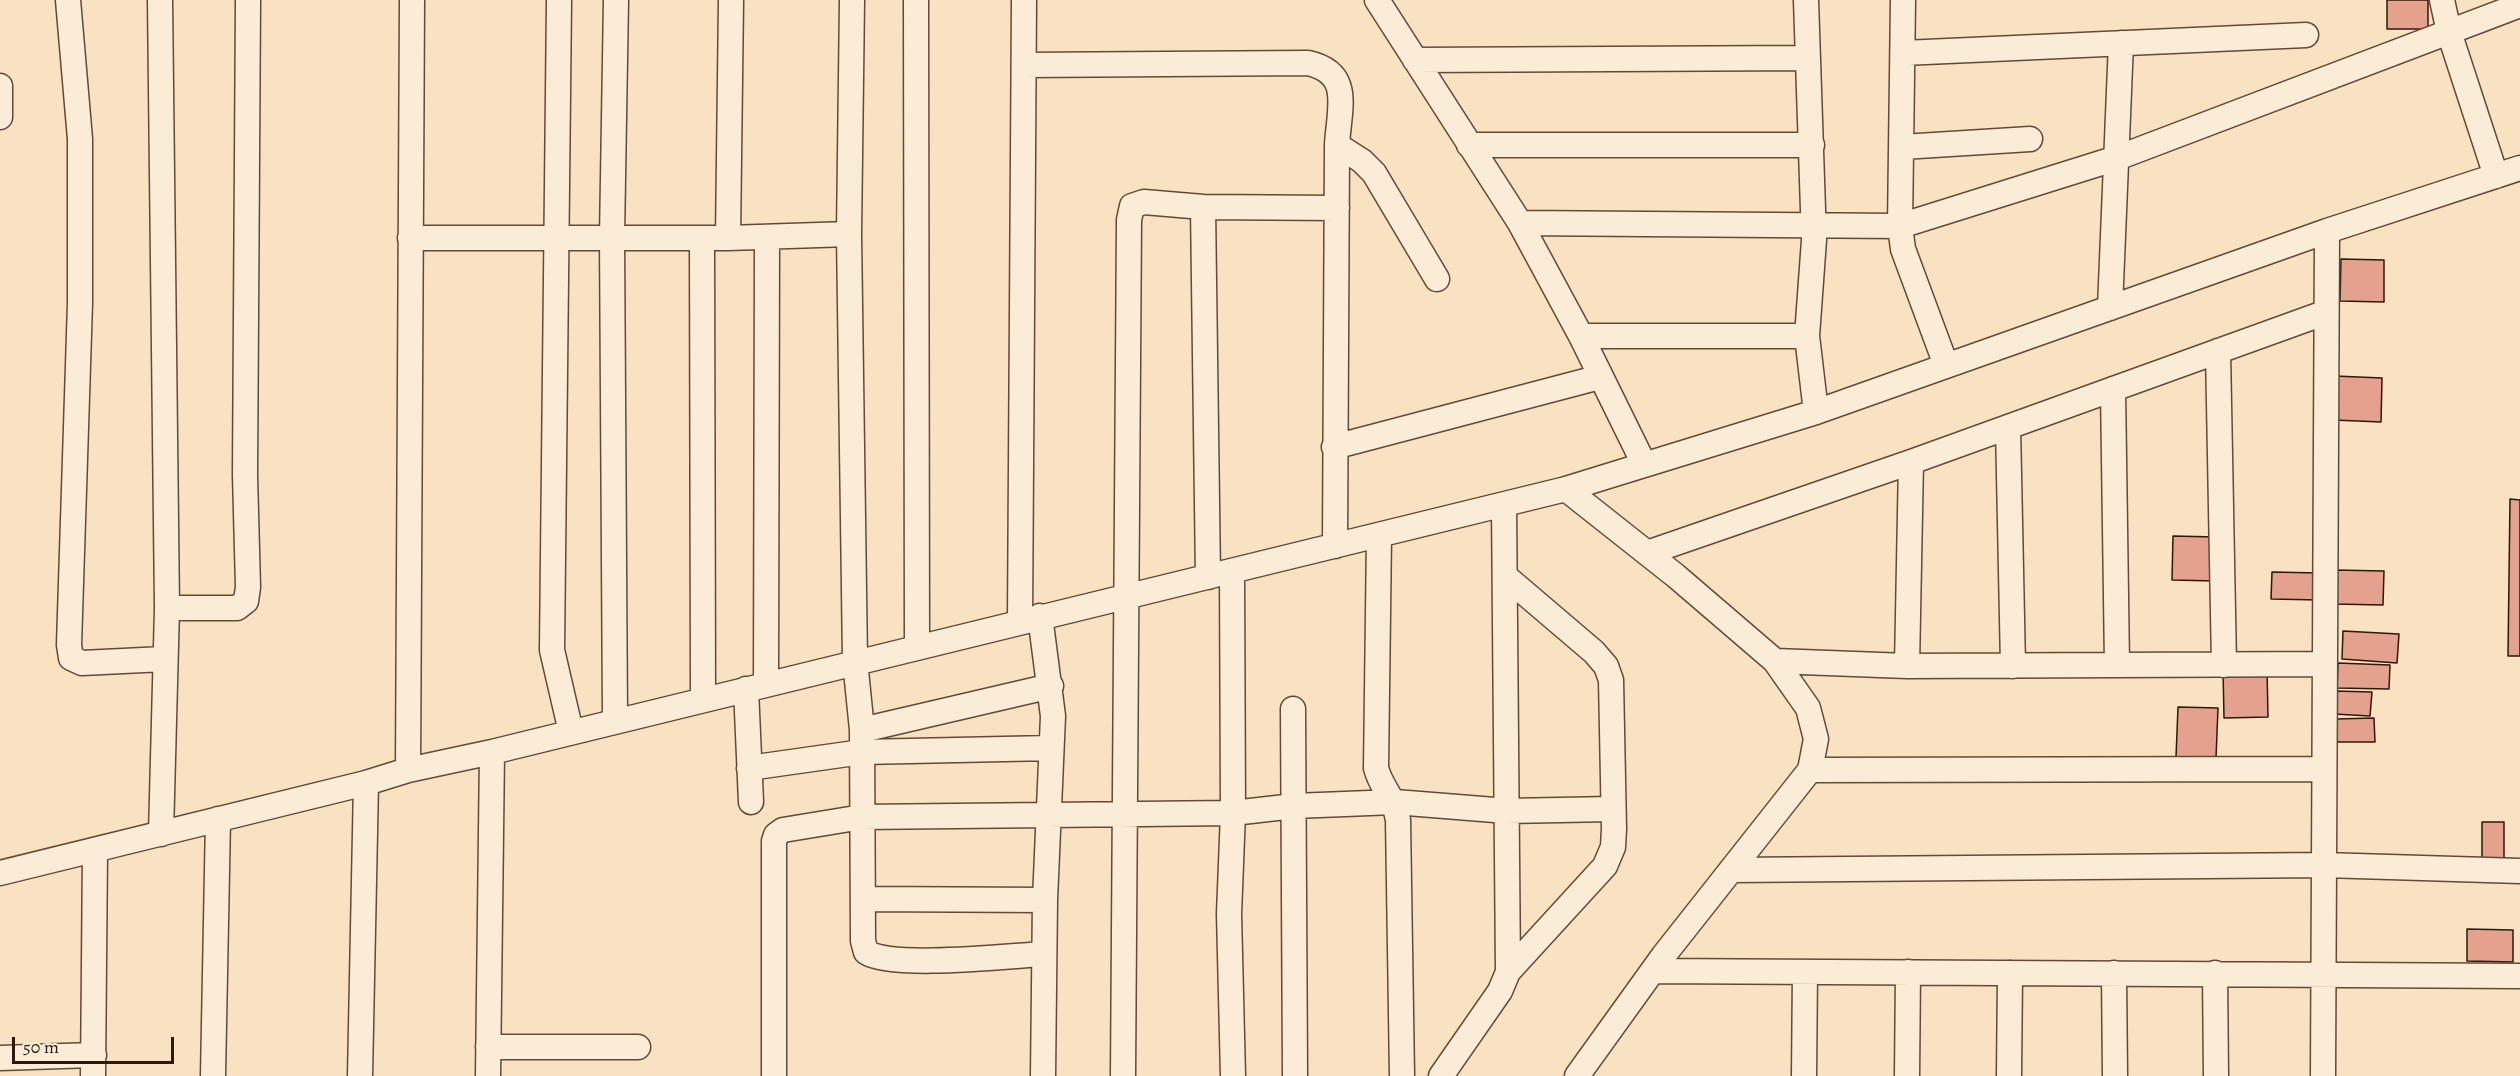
<!DOCTYPE html>
<html>
<head>
<meta charset="utf-8">
<style>
  body { margin:0 }
  #map { position:relative; width:2520px; height:1076px; overflow:hidden; background:#f9e2c1; font-family:Alegreya,serif }
  canvas { display:block }
  .scale { position:absolute; left:12px; top:1037px; width:162px; height:27px; box-sizing:border-box; border:3px solid #30170b; border-top:0; padding-left:8px; font-size:18px; line-height:21px; white-space:nowrap; color:#30170b; -webkit-text-stroke:4px #fbecd7; paint-order:stroke }
</style>
</head>
<body>
<div id="map">
<canvas width="2520" height="1076"></canvas>
<div class="scale">50 m</div>
</div>
<script>
const ctx = document.querySelector('canvas').getContext('2d');
ctx.lineJoin = 'round';
function fill(path, color) {
  ctx.fillStyle = color;
  ctx.fill(path, 'evenodd');
}
function stroke(path, color, width, dash) {
  ctx.strokeStyle = color;
  ctx.lineWidth = width;
  ctx.lineCap = dash ? 'butt' : 'round';
  ctx.setLineDash(dash || []);
  ctx.stroke(path);
}
const building = new Path2D(`
  M2387,0H2428V29H2387Z
  M2341,259L2384,260V302L2340,301Z
  M2335,376L2382,378L2381,422L2334,420Z
  M2510,499L2520,500V656H2508Z
  M2173,536L2216,537L2215,581L2172,580Z
  M2335,570L2384,571L2383,605L2334,604Z
  M2272,572L2319,573V600L2271,599Z
  M2343,631L2399,634L2397,663L2342,659Z
  M2338,663L2390,665L2389,689L2337,688Z
  M2223,669H2267L2268,717L2224,718Z
  M2335,691L2372,692L2370,716L2334,714Z
  M2178,707L2218,708L2216,758L2176,757Z
  M2374,718L2375,742H2336V719Z
  M2482,822H2504V870H2482Z
  M2467,929L2513,930V962L2467,961Z`);
const minor = new Path2D(`
  M68,0L80,139V303L69,645L71,658L82,663L164,659
  M160,0L167,608L161,834
  M559,0L552,650L571,732
  M852,0L849,234L855,661L862,730L1051,686
  M916,0L917,647
  M1377,0L1520,223L1581,336L1644,464
  M1806,0L1814,240L1807,336L1816,412
  M1903,0L1900,226L1903,249L1946,365
  M2442,0L2449,32L2496,176
  M1903,53L2306,35
  M1415,60L1808,58
  M1024,65L1308,63C1353,73 1339,108 1337,145L1335,546
  M0,86V117
  M1337,145L1362,161L1374,173L1437,279
  M1469,145H1812
  M1902,147L2030,139
  M1203,207L1208,577
  M1520,223L1900,226L2117,158L2520,5
  M410,238H728L849,234
  M702,238L703,699
  M728,238L731,0
  M2110,308L2121,43
  M1581,336H1807
  M2218,351L2224,665
  M2113,389L2117,665
  M2008,427L2013,666
  M1334,447L1600,377
  M1566,489L1676,576L1775,661L1808,708L1816,739L1810,770L1664,955L1577,1076
  M1379,536L1376,768C1382,790 1394,796 1398,820L1402,1076
  M1647,553L1911,462L2324,313
  M1232,571L1233,813L1229,914L1233,1076
  M1506,577L1594,652L1606,666L1611,680L1614,829L1613,847L1605,866L1508,972
  M167,608H237L246,601L248,587L245,475L248,0
  M1040,616L1053,716L1045,900L1043,1076
  M1020,622L1024,0
  M1775,661L1907,666L2324,664
  M1907,666L1911,462
  M766,684L767,237
  M746,689L751,802
  M1293,709L1295,1076
  M615,721L612,237L616,0
  M862,730L863,941L866,952C891,969 1008,956 1044,954
  M749,768L862,752L1051,748
  M408,770L412,0
  M1810,770L2324,769
  M1731,870L2324,865L2520,871
  M0,873L366,783L408,770L492,752L1566,489L1816,412L2327,231L2520,168
  M863,899L1045,900
  M1653,971L2520,976
  M2114,973L2115,1076
  M2215,973L2216,1076
  M488,1047H638
  M0,1058L94,1055
  M93,1076L95,850
  M213,1076L218,819
  M360,1076L366,783
  M488,1076L492,752
  M774,1076V841L776,835L783,830L862,817L1233,813L1294,806L1395,802L1507,811L1612,809
  M1123,1076L1129,220L1132,206L1144,202L1203,207L1337,208
  M1441,1076L1500,991L1508,972L1504,506
  M1804,1076L1805,972
  M1907,1076L1908,972
  M2009,1076L2010,973
  M2323,1076L2327,231`);
fill(building, '#e3a18e');
stroke(building, '#30170b', 1.5);
stroke(minor, '#624a38', 27);
stroke(minor, '#fbecd7', 24);
</script>
</body>
</html>
